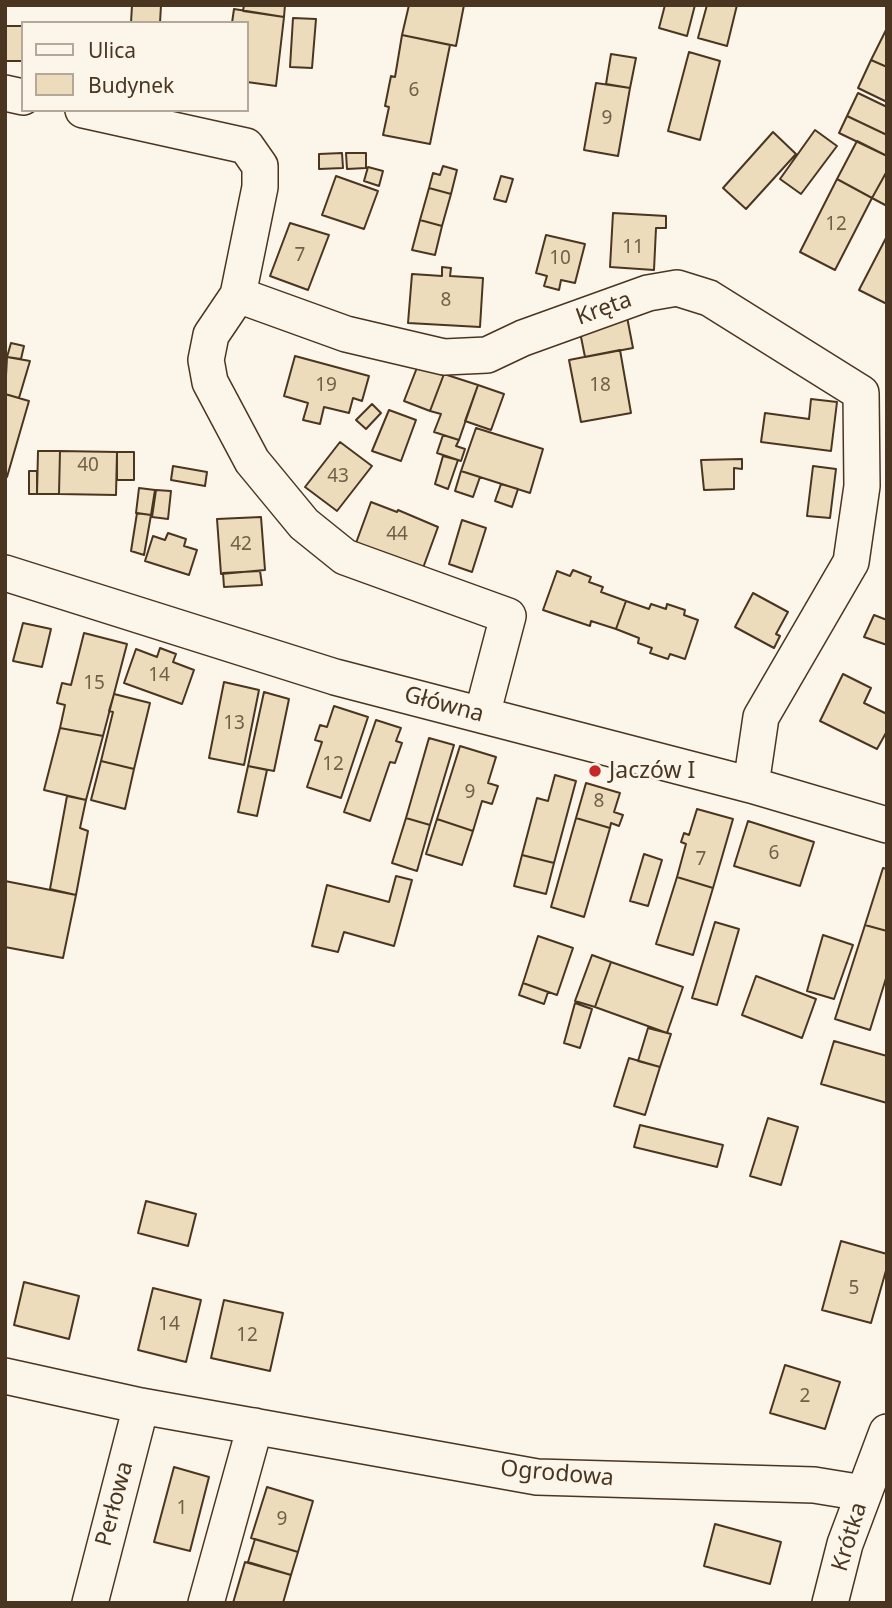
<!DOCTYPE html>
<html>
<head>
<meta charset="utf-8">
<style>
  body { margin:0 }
  #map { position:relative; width:892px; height:1608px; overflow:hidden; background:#fbf6e9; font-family:"Noto Sans",sans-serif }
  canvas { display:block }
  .frame { position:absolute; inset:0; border:7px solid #4a3520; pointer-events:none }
  .legend { position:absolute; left:21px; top:21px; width:228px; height:91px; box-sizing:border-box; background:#fbf6e9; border:2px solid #b4a999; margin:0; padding:9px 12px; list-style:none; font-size:21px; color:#4a3520 }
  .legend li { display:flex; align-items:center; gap:14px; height:35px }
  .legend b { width:35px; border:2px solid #b4a999 }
</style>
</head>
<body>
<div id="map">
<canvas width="892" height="1608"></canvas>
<div class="frame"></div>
<ul class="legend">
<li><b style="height:9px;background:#fbf6e9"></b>Ulica</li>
<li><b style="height:19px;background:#ecdcbc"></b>Budynek</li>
</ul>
</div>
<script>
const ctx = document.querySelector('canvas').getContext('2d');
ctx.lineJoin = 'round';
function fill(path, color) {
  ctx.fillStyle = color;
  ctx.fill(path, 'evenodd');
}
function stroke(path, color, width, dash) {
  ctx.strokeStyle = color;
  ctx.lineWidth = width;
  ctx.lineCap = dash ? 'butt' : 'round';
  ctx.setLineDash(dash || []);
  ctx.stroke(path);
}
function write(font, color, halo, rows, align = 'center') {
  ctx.font = font + ' "Noto Sans",sans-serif';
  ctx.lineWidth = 5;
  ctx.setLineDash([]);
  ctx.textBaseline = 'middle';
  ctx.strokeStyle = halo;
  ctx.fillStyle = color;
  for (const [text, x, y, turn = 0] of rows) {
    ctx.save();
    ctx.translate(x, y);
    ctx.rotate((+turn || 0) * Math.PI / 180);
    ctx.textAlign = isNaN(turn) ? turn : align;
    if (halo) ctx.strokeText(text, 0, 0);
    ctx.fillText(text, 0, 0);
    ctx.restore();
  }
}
const building = new Path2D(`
  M132,5H161L160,23H131Z
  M244,5H285L284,17L243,11Z
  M409,5H464L456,46L402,35Z
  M665,5H695L687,36L659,28Z
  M707,5H737L727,46L698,38Z
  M234,9L284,17L276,86L247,82V23H232Z
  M293,18L316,19L312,68L290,67Z
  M5,26H23V61H5Z
  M887,28V67L871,60Z
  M402,35L450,45L430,144L383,135L389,107L385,106L391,76L395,77Z
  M689,52L720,61L700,140L668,131Z
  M611,54L636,58L630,88L606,84Z
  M871,60L887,67V102L858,88Z
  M596,83L630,88L618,156L584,150Z
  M858,93L887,107V135L847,116Z
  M847,116L887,135V156L839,133Z
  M815,130L837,146L801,194L780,179Z
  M773,132L796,154L746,209L723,188Z
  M857,141L887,156V171L872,198L837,179Z
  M342,153L343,168L319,169V154Z
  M346,153H366V168L347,169Z
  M443,166L457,170L451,194L429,188L433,173L440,175Z
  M368,167L383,171L379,186L364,181Z
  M887,171V206L872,198Z
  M336,176L378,191L364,229L322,215Z
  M501,176L513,179L506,202L494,199Z
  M837,179L872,198L835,270L800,252Z
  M429,188L451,194L442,226L420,220Z
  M613,213L666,216V228H656L654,270L610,267Z
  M420,220L442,226L435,255L412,250Z
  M290,223L329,235L308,290L270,276Z
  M546,235L585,244L575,283L561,280L559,290L544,286L547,276L536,273Z
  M887,236V304L859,290Z
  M442,267L451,268L450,276L483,278L480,327L408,323L412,274L442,276Z
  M627,317L633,348L585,357L579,327Z
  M11,343L24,346L21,359L7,357Z
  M620,350L631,413L581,422L569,360Z
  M295,356L369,376L362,401L353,398L349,413L324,407L320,424L303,420L308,403L284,396Z
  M7,357L30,361L19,398L5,394Z
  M418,365L444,374L430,411L404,401Z
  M444,374L478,385L459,440L434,432L441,414L430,411Z
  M478,385L504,394L491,430L465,421Z
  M5,394L29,401L7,477H5Z
  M811,399L837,402L831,451L761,442L765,413L809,419Z
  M372,404L381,413L366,429L356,420Z
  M389,410L416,420L401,461L372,451Z
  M476,428L543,449L530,493L461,471Z
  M443,435L459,440L456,446L465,449L461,461L437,453Z
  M340,442L372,466L337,511L305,487Z
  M38,451H60L59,494H37Z
  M60,451L117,452L116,495L59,494Z
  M117,452H134V480H117Z
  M443,456L458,460L448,489L435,484Z
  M742,459V469L734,468V489L704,490L701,460Z
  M173,466L207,472L205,486L171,480Z
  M813,466L836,469L830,518L807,516Z
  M29,471H37V494H29Z
  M461,471L480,477L473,497L455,491Z
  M501,484L518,489L512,507L495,501Z
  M139,488L155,490L151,515L136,513Z
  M156,490L171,491L168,519L152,517Z
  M371,502L397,512L398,510L438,527L423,568L356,543Z
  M137,513L151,515L144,555L131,551Z
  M261,517L265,570L221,574L217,519Z
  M462,520L486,528L472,572L449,564Z
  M168,533L186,539L184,546L197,550L189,575L145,561L153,536L165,540Z
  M573,570L591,577L589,582L603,587L601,592L626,601L616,629L591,621L590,626L543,610L557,571L570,576Z
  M260,571L262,585L224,587L223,573Z
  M753,593L788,612L776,634L780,636L774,648L735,627Z
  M626,601L649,609L651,604L666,609L667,604L685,610L684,615L698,620L685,659L670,654L668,659L650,653L652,648L638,643L639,638L616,629Z
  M874,615L887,620V645L864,637Z
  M23,623L51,629L42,667L13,661Z
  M84,633L127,644L103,736L60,728L65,705L57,703L62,683L71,685Z
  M160,648L176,654L173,662L194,670L182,704L124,683L136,649L157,657Z
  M843,674L871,688L864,703L887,714V731L877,749L820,721Z
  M224,682L259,690L244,765L209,758Z
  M264,692L289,699L274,771L248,766Z
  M114,694L150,703L134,769L101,761L113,712L109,711Z
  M334,706L368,717L341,798L307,787L322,742L315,740L320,725L327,727Z
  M376,720L401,728L396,741L402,743L395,763L390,762L370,821L344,812Z
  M60,728L103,736L86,800L44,790Z
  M429,738L454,745L430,825L406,818Z
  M460,746L496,757L488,783L498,786L492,804L482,801L473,831L437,819Z
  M101,761L134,769L125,809L91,800Z
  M248,766L267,770L257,816L238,812Z
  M555,775L576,781L554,863L522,855L537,798L548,801Z
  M586,783L620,793L614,812L623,815L619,826L611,823L610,828L576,818Z
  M67,796L86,800L80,828L88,831L76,895L50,889Z
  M697,809L733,819L713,888L677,877L686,844L681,842L684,833L689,835Z
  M406,818L430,825L417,871L392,863Z
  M576,818L610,828L584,917L551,907Z
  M437,819L473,831L462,865L426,854Z
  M748,821L814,842L800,886L734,866Z
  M644,854L662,860L648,906L630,901Z
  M522,855L554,863L546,894L514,886Z
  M883,868L887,869V931L865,925Z
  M396,876L412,880L394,946L344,932L338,952L312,946L327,885L389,902Z
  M677,877L713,888L693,955L656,944Z
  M5,881L76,895L63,958L5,947Z
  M715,922L739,929L717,1005L692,998Z
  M865,925L887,931V975L870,1030L835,1019Z
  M823,935L853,945L834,999L807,991Z
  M538,936L573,948L557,995L523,983Z
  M592,955L611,962L595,1007L575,1001Z
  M611,962L683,987L667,1033L595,1007Z
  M756,976L816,999L802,1038L742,1015Z
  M523,983L548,992L544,1004L519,995Z
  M575,1003L592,1009L580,1048L564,1043Z
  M648,1028L671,1034L660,1067L638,1061Z
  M834,1041L887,1056V1103L821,1084Z
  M629,1058L660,1067L645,1115L614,1106Z
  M768,1118L798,1127L781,1185L750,1176Z
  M640,1125L723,1145L717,1167L634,1147Z
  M146,1201L196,1214L188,1246L138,1233Z
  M841,1241L887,1254V1267L871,1323L822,1310Z
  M24,1282L79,1296L69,1339L14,1325Z
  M153,1288L201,1300L186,1362L138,1350Z
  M224,1300L283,1313L270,1371L211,1358Z
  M785,1365L840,1382L825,1429L770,1413Z
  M174,1467L209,1477L190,1551L154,1542Z
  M267,1487L313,1501L298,1552L251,1538Z
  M715,1524L781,1542L770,1584L704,1566Z
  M255,1539L298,1552L291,1575L248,1562Z
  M245,1562L291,1575L283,1603H233Z`);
const minor = new Path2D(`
  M5,93L23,97
  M83,110L246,146L260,166V187L238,295L211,335L206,360L210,382L252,461L304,524L345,557L508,616L482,715
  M238,295L346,334L444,357L487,355L523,338L648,293L677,288L709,298L861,393L862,486L851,562L761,717L751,785
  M5,573L335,677L751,785L887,825
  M5,1376L141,1406L537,1477L814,1485L863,1493
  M90,1603L141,1406
  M206,1603L255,1426
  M830,1603L845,1544L887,1432`);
const markers = [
  [595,771,7,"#c62828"]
];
const numberNames = [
  ["6",414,91],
  ["9",607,119],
  ["12",836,225],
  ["11",633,248],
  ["7",300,256],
  ["10",560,259],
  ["8",446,301],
  ["19",326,386],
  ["18",600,386],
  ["40",88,466],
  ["43",338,477],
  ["44",397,535],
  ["42",241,545],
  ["14",159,676],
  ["15",94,684],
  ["13",234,724],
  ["12",333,765],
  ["9",470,793],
  ["8",599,802],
  ["6",774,854],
  ["7",701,860],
  ["5",854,1289],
  ["14",169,1325],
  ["12",247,1336],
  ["2",805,1397],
  ["1",182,1509],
  ["9",282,1520]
];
const streetNames = [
  ["Kręta",604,309,-20],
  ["Główna",444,705,15],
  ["Ogrodowa",557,1474,5],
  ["Perłowa",115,1504,-75],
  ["Krótka",850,1537,-73]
];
const poiNames = [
  ["Jaczów I",609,771]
];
fill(building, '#ecdcbc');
stroke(building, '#4a3520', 2);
stroke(minor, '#4a3520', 38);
stroke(minor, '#fbf6e9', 35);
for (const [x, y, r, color] of markers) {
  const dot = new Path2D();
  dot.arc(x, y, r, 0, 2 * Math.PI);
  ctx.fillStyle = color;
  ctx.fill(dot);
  stroke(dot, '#fbf6e9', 2.5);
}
write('19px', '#725f47', null, numberNames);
write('23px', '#4a3520', '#fbf6e9', streetNames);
write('23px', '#4a3520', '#fbf6e9', poiNames, 'left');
</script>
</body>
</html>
